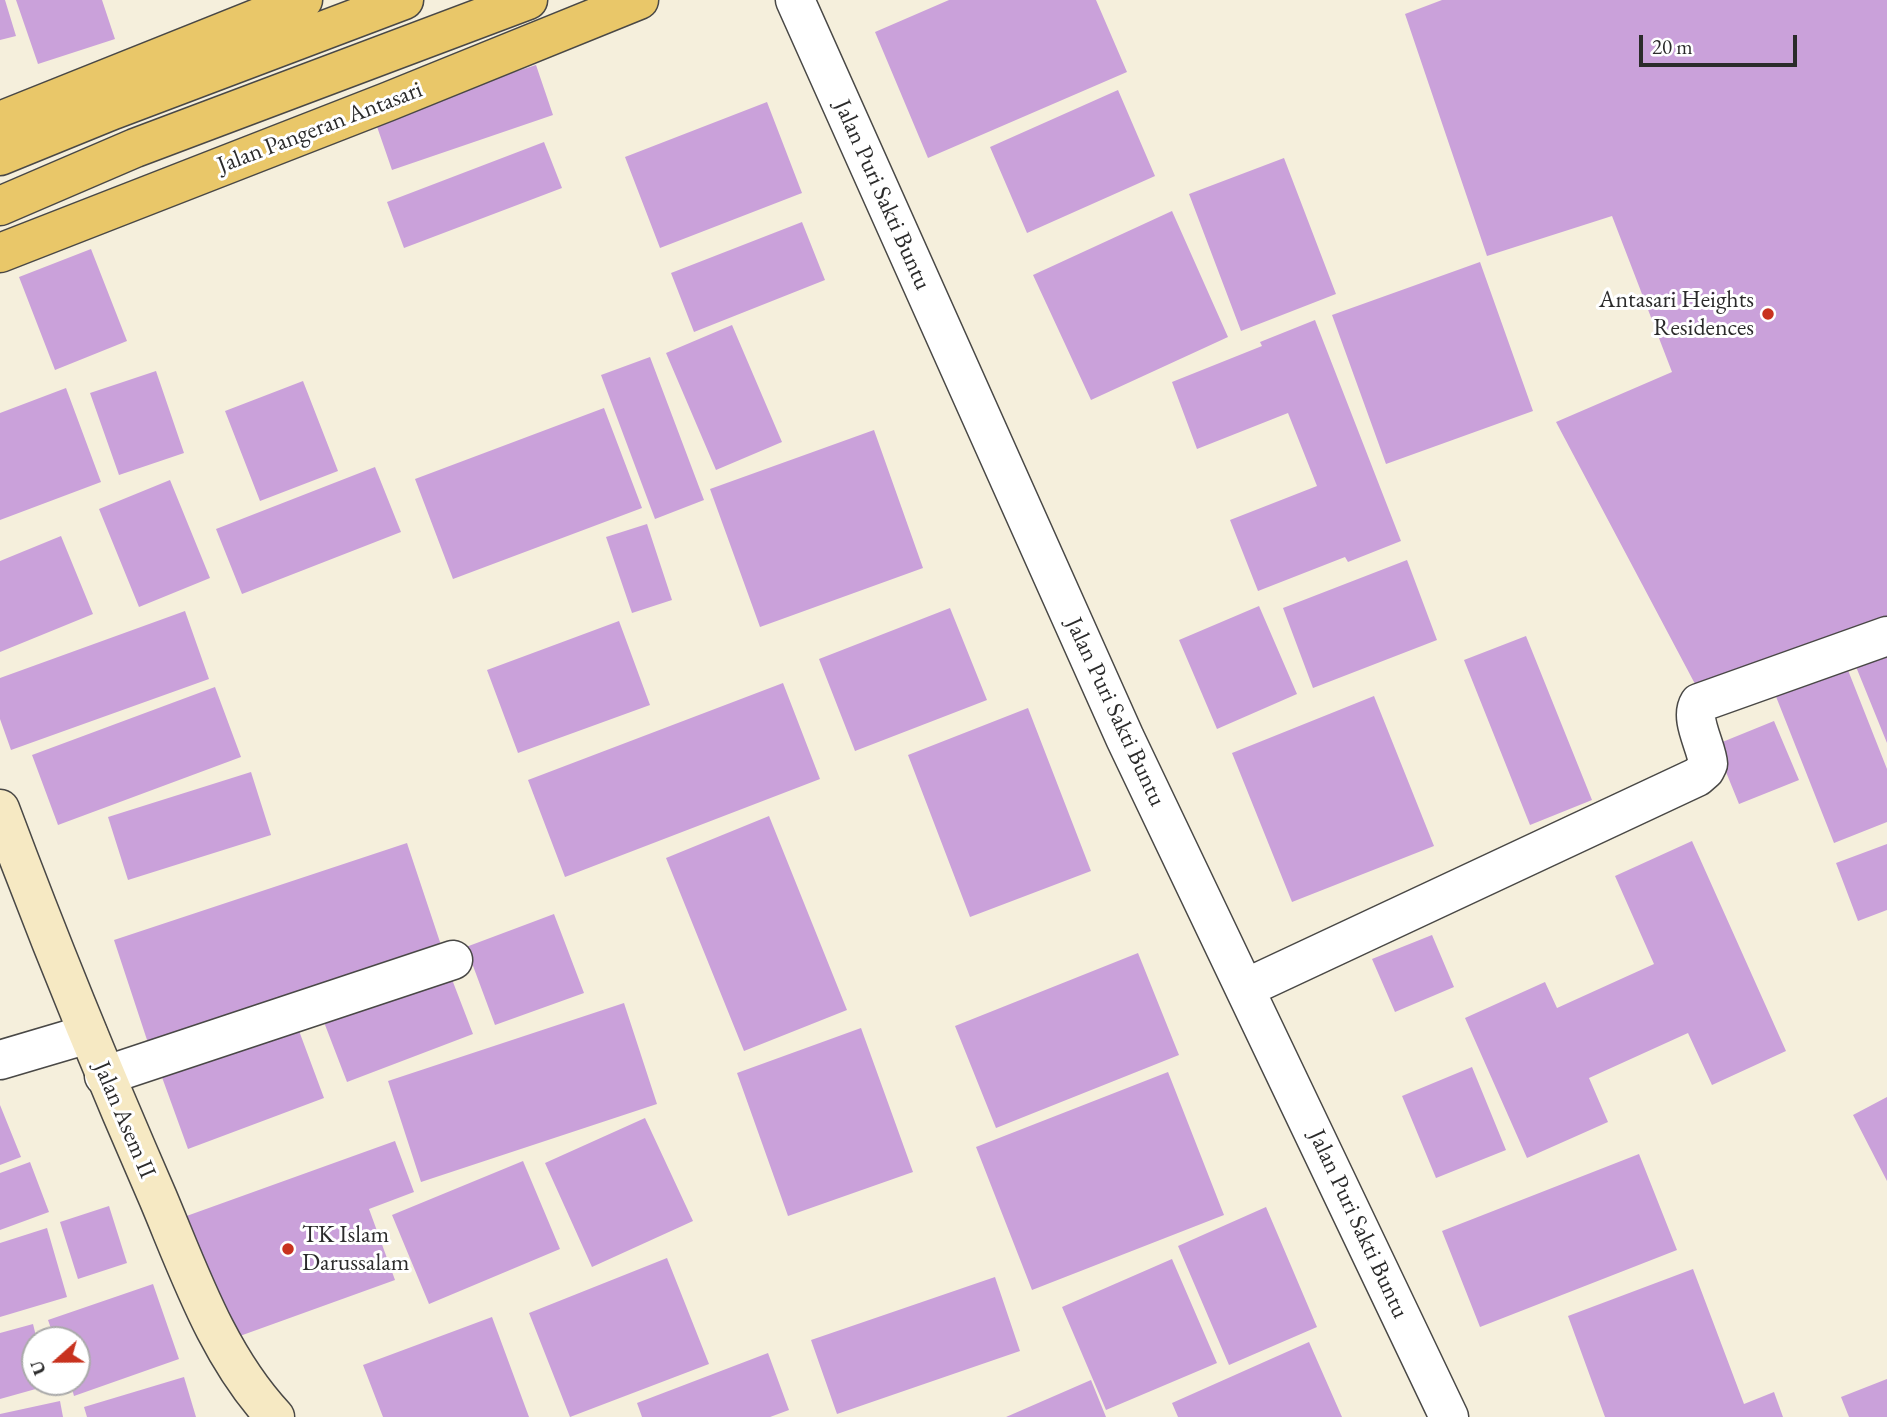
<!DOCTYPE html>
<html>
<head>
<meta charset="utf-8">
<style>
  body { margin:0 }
  #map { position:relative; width:1887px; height:1417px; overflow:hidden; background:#f5efdc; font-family:"EB Garamond",serif }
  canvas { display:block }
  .north { position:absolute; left:21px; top:1326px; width:70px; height:70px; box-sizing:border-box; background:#fff; border:2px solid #aaa; border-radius:50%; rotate:249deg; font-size:19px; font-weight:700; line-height:28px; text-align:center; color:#2b2b2b }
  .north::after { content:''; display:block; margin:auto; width:24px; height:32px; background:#c8321e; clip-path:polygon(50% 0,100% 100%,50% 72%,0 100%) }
  .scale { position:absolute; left:1639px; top:35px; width:158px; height:32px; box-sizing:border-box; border:4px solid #2b2b2b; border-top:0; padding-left:9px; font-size:21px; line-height:24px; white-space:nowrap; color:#2b2b2b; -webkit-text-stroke:5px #fff; paint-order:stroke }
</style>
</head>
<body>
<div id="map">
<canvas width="1887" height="1417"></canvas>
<div class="north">U</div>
<div class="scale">20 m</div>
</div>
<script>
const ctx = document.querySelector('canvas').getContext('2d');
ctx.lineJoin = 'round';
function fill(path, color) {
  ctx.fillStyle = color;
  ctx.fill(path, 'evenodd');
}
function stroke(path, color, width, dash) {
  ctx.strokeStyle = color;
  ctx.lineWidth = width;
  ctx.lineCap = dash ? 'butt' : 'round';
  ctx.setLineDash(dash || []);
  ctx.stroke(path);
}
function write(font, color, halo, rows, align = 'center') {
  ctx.font = font + ' "EB Garamond",serif';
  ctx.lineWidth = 6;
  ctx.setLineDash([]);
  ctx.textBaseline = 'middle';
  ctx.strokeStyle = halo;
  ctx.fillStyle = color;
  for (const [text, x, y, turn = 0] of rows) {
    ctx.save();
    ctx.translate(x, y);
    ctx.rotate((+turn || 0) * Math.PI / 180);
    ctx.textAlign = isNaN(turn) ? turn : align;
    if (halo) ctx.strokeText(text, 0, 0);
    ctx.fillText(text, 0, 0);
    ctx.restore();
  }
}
const building = new Path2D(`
  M0,0H5L16,36L0,40Z
  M16,0H102L115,39L38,64Z
  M949,0H1096L1127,72L928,158L875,32Z
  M1442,0H1887V630L1703,699L1556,422L1672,372L1612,216L1487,256L1405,14Z
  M536,65L553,115L392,170L374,118Z
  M1118,90L1155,176L1027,233L990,147Z
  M767,102L802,193L660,248L625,157Z
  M544,142L562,188L404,248L387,202Z
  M1284,158L1336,294L1241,331L1189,194Z
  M1172,211L1228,337L1091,400L1033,275Z
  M802,222L825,280L694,332L671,273Z
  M91,249L127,341L55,370L19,277Z
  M1480,262L1533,411L1386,464L1332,315Z
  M1315,320L1401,541L1348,562L1345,557L1258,591L1230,520L1317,486L1288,413L1197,449L1172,382L1262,346L1260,342Z
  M732,325L782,442L716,470L666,353Z
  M650,357L704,500L655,519L601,375Z
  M156,371L184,453L119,475L90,393Z
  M303,381L338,471L260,501L225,411Z
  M66,388L101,482L0,520V413Z
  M604,408L642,508L453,579L415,479Z
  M874,430L923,568L760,627L710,489Z
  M375,467L401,532L242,594L216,529Z
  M170,480L210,578L139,607L99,509Z
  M647,524L672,600L632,613L606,537Z
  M61,536L93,614L0,652V561Z
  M1407,560L1437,640L1313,688L1283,608Z
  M1259,606L1297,694L1217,729L1179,640Z
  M950,608L987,700L855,751L819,659Z
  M185,611L209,679L11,750L0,719V678Z
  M619,621L650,705L518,753L487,670Z
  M1526,636L1592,800L1530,825L1464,660Z
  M1887,638V743L1850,652Z
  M1842,655L1887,769V822L1834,843L1771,684Z
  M783,683L820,779L565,877L528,780Z
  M215,687L241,757L58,825L32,755Z
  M1374,696L1434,846L1292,902L1232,753Z
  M1028,708L1091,871L970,917L908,755Z
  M1774,721L1799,780L1739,804L1715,745Z
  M251,772L271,835L128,880L108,817Z
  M769,816L847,1010L744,1051L666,858Z
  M1692,841L1786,1051L1712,1085L1688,1033L1589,1078L1608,1122L1527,1158L1465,1018L1545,982L1557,1008L1654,964L1615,876Z
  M407,843L444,954L151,1052L114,940Z
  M1887,844V910L1858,921L1836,863Z
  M554,914L584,993L495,1025L466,947Z
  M1432,935L1454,987L1395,1012L1372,959Z
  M1138,953L1179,1055L996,1128L955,1026Z
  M448,969L473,1034L347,1082L322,1017Z
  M624,1003L657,1104L421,1182L388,1081Z
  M295,1020L324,1098L188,1149L159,1069Z
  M861,1028L913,1172L788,1216L737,1073Z
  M1472,1067L1506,1150L1436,1178L1402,1096Z
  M1168,1072L1224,1215L1032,1290L976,1147Z
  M1887,1097V1181L1853,1115Z
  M0,1105L21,1157L0,1165Z
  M645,1118L693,1221L592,1267L545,1163Z
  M395,1141L414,1192L369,1209L395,1280L226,1341L181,1218Z
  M1639,1154L1677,1250L1480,1327L1442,1231Z
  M523,1161L560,1249L429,1304L392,1215Z
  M30,1162L49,1212L0,1230V1173Z
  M109,1206L127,1263L78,1279L60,1222Z
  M1266,1207L1317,1327L1229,1365L1178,1246Z
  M47,1228L67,1297L0,1317V1243Z
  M667,1258L709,1364L570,1417L529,1313Z
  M1172,1259L1217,1363L1106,1410L1062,1307Z
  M1693,1269L1744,1404L1774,1392L1783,1417H1605L1568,1316Z
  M995,1277L1020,1351L837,1414L811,1340Z
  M153,1284L179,1359L74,1396L70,1382H77V1340H55L48,1320Z
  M492,1317L529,1417H383L363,1365Z
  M33,1324L37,1340H35V1382H49L50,1385L0,1399V1333Z
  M1309,1342L1342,1417H1178L1172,1403Z
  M768,1353L789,1410L770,1417H642L637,1403Z
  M184,1377L196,1417H87L84,1407Z
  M1887,1379V1417H1849L1841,1397Z
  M1091,1380L1106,1417H1006Z
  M60,1401L63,1417H0V1414Z`);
const street = new Path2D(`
  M795,0L1125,738L1449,1417
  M1246,988L1697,777L1705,770L1708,764C1707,747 1689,719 1699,703L1887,636
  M0,1060L88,1034
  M104,1076L453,960`);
const secondary = new Path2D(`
  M0,809C49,940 102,1070 158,1198C190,1274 218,1356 275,1417`);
const primary = new Path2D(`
  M0,121L303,0
  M0,156L113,110L404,0
  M0,206L135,148L528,0
  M0,253L387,102L639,0`);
const markers = [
  [1768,314,7,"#c8321e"],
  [288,1249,7,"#c8321e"]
];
const streetNames = [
  ["Jalan Pangeran Antasari",320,128,-21],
  ["Jalan Puri Sakti Buntu",882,195,66],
  ["Jalan Puri Sakti Buntu",1115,712,65],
  ["Jalan Asem II",124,1120,67],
  ["Jalan Puri Sakti Buntu",1358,1224,65]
];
const poiNames = [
  ["Antasari Heights",1754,300],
  ["Residences",1754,328],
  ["TK Islam",302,1235,"left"],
  ["Darussalam",302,1263,"left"]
];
fill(building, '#caa1da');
stroke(street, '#494846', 41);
stroke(secondary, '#494846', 41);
stroke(primary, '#494846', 41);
stroke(street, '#fff', 38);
stroke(secondary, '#f6e9c3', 38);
stroke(primary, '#e9c769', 38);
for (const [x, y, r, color] of markers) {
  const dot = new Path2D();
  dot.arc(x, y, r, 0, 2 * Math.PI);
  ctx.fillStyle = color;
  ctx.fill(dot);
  stroke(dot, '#fff', 2.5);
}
write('24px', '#2b2b2b', '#fff', streetNames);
write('24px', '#2b2b2b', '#fff', poiNames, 'right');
</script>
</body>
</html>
